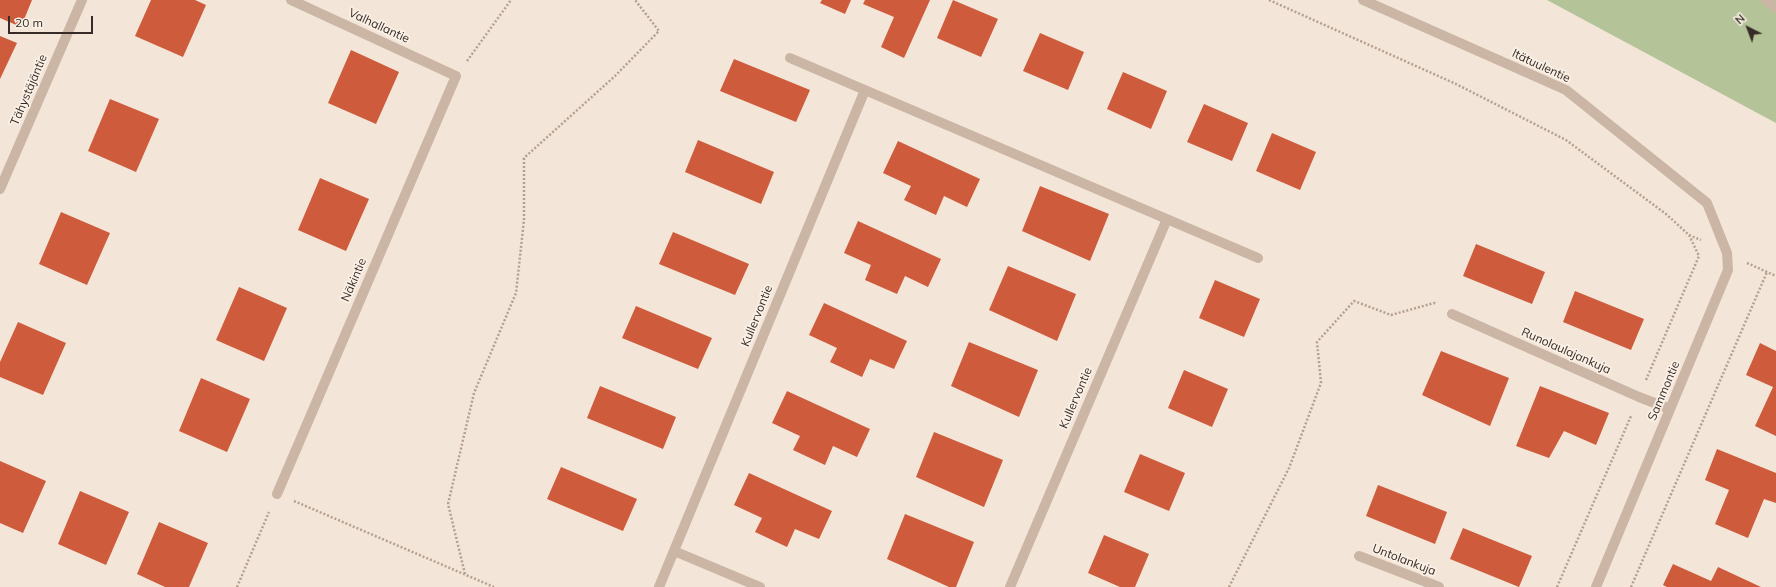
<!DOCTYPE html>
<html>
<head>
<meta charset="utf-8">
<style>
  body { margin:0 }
  #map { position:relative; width:1776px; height:587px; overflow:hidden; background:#f3e6d8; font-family:Mulish,sans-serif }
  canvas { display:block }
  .north { position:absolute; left:1728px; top:8px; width:40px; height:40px; -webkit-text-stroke:3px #faf0e5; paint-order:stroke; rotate:318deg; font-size:11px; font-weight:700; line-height:16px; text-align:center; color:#362b26 }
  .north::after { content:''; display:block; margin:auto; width:14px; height:18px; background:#362b26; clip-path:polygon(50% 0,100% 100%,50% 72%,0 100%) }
  .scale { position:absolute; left:8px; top:16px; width:85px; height:18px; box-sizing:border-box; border:2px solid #362b26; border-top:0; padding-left:5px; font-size:12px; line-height:14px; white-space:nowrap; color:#362b26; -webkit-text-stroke:3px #faf0e5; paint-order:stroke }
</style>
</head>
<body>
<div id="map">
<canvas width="1776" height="587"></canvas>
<div class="north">N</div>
<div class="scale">20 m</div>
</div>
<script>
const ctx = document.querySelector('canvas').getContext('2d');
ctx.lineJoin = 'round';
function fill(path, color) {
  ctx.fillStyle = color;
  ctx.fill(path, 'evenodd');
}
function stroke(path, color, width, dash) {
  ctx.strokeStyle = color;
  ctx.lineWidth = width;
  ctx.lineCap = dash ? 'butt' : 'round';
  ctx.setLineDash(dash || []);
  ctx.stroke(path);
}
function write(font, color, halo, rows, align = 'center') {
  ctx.font = font + ' Mulish,sans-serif';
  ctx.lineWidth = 3.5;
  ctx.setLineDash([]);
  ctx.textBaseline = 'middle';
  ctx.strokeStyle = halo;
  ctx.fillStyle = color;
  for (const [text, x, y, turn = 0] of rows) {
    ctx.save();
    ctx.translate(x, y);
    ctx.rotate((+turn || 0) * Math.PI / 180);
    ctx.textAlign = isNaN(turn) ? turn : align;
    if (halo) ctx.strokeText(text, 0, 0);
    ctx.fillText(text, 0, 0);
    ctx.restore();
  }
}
const green = new Path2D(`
  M1547,0H1776V123Z`);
const building = new Path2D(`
  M0,0H32L21,27L0,18Z
  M151,0H195L206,5L183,57L135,36Z
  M822,0H851L845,14L820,3Z
  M865,0H930L904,58L881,47L894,17L863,4Z
  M953,0L998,19L981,57L937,38Z
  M1040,33L1084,52L1068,90L1023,71Z
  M0,36L17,43L0,79Z
  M351,50L399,72L376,124L328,103Z
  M734,59L810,90L796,122L720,91Z
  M1123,72L1167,91L1151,129L1107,109Z
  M110,99L159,119L136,172L88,151Z
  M1204,104L1248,123L1232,161L1187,142Z
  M1272,133L1316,152L1300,190L1256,171Z
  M698,140L774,172L761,204L685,172Z
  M898,141L980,179L967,207L944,196L936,215L904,200L911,186L883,173Z
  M320,178L369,199L346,251L298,230Z
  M1040,186L1109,214L1090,261L1022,231Z
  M61,212L110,233L87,285L39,264Z
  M858,221L941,259L928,287L905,276L897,294L865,280L871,265L844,253Z
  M673,232L749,264L735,295L659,264Z
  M1476,244L1545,272L1532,304L1463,276Z
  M1008,266L1076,294L1057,341L989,310Z
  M1215,280L1260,299L1244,337L1199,318Z
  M239,287L287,308L264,361L216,340Z
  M1575,291L1644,319L1631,350L1563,322Z
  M824,303L907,341L894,369L870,359L862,377L830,362L837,348L809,335Z
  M636,306L712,338L698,369L622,338Z
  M18,322L66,343L43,395L0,377V362Z
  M969,342L1038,370L1019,417L951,386Z
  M1760,343L1776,351V436L1755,426L1773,387L1746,375Z
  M1441,351L1509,378L1490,426L1422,395Z
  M1184,370L1228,389L1212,427L1168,408Z
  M201,378L250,399L227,452L179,431Z
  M600,386L676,417L663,449L587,418Z
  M1540,386L1609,413L1596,445L1564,431L1549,458L1516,446Z
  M787,391L870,429L857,457L833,446L825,465L793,450L800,436L772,423Z
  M934,432L1003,460L984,507L916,477Z
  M1717,449L1776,473V503L1764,499L1748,538L1715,524L1729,490L1705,480Z
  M1140,454L1185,473L1169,511L1124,492Z
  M0,461L46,481L23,533L0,523Z
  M561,467L637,499L623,531L547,499Z
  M749,473L832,511L819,539L795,529L787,547L755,532L762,518L734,505Z
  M1378,485L1447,512L1435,544L1366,516Z
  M80,491L129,512L106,565L58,544Z
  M905,514L974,542L956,587H949L887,559Z
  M159,522L208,543L189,587H165L137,574Z
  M1463,528L1532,556L1519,587L1450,559Z
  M1104,535L1149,554L1135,587H1120L1088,573Z
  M1673,564L1711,581L1718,567L1761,587H1667L1663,585Z`);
const path = new Path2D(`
  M1269,0L1456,84L1566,140L1666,214L1689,235L1699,256L1646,380
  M467,61L511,0
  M1689,235L1701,240
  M1747,263L1776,276
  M294,501L494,587
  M465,574L448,504L474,393L516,293L524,220V158L615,76L659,31L635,0
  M237,587L269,512
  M1229,587L1289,468L1321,383L1317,342L1354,301L1391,315L1434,303L1436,304
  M1557,587L1631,416
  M1631,587L1767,272`);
const minor = new Path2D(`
  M1363,0L1566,90L1707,203L1727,253L1728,270L1596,587
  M1766,0L1776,8
  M790,58L1258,258
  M0,189L82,0
  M1452,314L1639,397L1670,409
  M277,494L456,76L291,0
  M674,551L760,587
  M1359,556L1439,587
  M659,587L865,90
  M1010,587L1167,219`);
const streetNames = [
  ["Valhallantie",379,26,25],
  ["Itätuulentie",1541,66,25],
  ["Tähystäjäntie",29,90,-67],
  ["Näkintie",354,280,-67],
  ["Kullervontie",757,316,-68],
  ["Runolaulajankuja",1566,351,24],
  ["Sammontie",1664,391,-67],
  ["Kullervontie",1076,398,-67],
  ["Untolankuja",1404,560,21]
];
fill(green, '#b5c398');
fill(building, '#ce5b3b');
stroke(path, '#b79f8e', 2.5, [2, 2]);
stroke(minor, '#cbb5a4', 10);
write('12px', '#362b26', '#faf0e5', streetNames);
</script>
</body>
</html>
